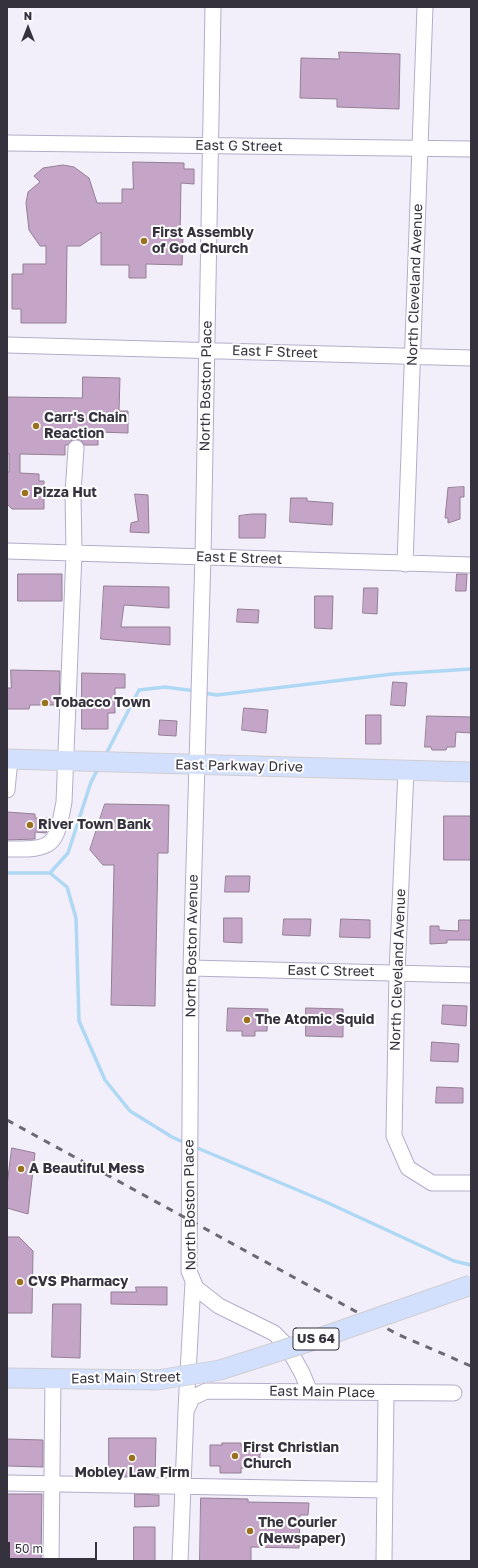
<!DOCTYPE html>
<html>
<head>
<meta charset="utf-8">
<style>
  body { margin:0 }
  #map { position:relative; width:478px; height:1568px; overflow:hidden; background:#f2effb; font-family:"Golos Text",sans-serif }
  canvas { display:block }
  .frame { position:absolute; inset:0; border:8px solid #35323e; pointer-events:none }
  .north { position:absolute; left:8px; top:8px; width:40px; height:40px; -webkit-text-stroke:3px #fefefe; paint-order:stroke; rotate:0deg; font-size:11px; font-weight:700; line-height:16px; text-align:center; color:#35323e }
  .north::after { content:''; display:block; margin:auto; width:14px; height:18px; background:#35323e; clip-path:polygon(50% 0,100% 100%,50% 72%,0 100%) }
  .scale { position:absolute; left:8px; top:1542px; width:89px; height:18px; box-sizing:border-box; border:2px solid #35323e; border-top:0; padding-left:5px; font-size:12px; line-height:14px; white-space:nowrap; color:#35323e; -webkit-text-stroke:3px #fefefe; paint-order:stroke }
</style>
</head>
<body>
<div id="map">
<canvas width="478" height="1568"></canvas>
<div class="frame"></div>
<div class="north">N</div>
<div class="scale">50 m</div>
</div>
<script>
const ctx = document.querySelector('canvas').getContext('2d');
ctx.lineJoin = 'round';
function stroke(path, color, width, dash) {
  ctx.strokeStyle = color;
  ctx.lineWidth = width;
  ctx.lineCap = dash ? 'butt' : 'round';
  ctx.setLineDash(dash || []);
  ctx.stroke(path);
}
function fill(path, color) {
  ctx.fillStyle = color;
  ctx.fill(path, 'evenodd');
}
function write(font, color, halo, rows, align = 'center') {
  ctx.font = font + ' "Golos Text",sans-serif';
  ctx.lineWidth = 4;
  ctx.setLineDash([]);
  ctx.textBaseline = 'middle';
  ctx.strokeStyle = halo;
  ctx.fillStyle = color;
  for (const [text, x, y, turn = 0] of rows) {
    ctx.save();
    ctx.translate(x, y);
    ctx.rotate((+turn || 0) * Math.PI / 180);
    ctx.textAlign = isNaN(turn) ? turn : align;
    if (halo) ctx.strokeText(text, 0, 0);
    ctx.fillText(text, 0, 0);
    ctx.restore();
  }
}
const stream = new Path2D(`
  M204,693L217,695L393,674L471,669
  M105,756L139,690L165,687L196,691
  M7,873H50L67,887L76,918L79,1021L105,1080L130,1111L172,1137L185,1143
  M50,873L68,853L91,782L99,767
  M195,1147L326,1202L454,1261L471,1265`);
const building = new Path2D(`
  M339,52L400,54L399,109L337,107V99L300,98L301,58L339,59Z
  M133,162L184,163V169H194V184L181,183L180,237H183L182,265L146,264V278H129V265H101V232L80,246H67L66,323H21V309H12V274H23V264H46V246H40L29,230L26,203L28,192L40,182L34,176L43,168L63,165L74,167L89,178L97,203H122V189H133Z
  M83,377L120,378L119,411H128V433L98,432V445H84L81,440H72L68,445H65V455L20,454V473L39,474V481H44V509H12L7,504V472H9V454H7V397L82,398Z
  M464,487V497H460V519L448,523V518H445L448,488Z
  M135,494L148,495L149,533L130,532L131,523L138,521Z
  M291,498H307V501L333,503L332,525L290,522Z
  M252,514H266L265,538H239V516Z
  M18,574H62V601H18Z
  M457,574H467L466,591H456Z
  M104,586L169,587V608L124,605L121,627H170V645L101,639Z
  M364,588H378L377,614L363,613Z
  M315,596H333L332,629L315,628Z
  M238,609L259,610L258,623L237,622Z
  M11,670L60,671L59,705H30L29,709H7V688H11Z
  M82,673L125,674V688H115V713H108V729H82Z
  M393,682L407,683L405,706L391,705Z
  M244,708L268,710L266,733L242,730Z
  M366,715H381V744H366Z
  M427,716L471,717V733L456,732L455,747H447L446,750H432L431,747H425Z
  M160,720L177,721L176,736L159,735Z
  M105,804L169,805L168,853H158L155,1006L111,1005L114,865H103L90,850Z
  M7,812L35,814V818H52L46,833L35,832V839L7,840Z
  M444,816H471V860H444Z
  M226,876H250L249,892H225Z
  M224,918H242V943L224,942Z
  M284,919H311L310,936L283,935Z
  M341,919L370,920V938L340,937Z
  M459,920H471V940H447V943L430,944V926H439V930L458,931Z
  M443,1005L467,1006L466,1026L442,1024Z
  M228,1008L268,1009L267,1031H255V1036H242V1031H227Z
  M306,1008L343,1009V1037L306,1036Z
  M432,1042L459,1044L458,1062L431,1061Z
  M437,1087L463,1088V1103H436Z
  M12,1148L35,1153L28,1214L7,1208V1186Z
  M7,1237H19L33,1251L32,1313H7Z
  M136,1287H167V1305L111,1304V1292H136Z
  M53,1304H81L80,1358L52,1357Z
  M109,1438H156L155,1477L109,1476Z
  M7,1439L43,1440V1467L7,1466Z
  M222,1443H241V1446H260V1468H241V1473H220V1466H210V1445H222Z
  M7,1494H42L41,1561H7Z
  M135,1494L159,1495V1506L135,1507Z
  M201,1498L248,1499V1502L309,1503L308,1515H300L299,1548L251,1547V1561H200Z
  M134,1527H155V1561H134Z`);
const minor = new Path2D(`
  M213,7L203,556L191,968L189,1271L196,1288L219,1306L274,1333L287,1346L302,1373L310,1392
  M7,143L471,149
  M7,345L471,358
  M7,551L471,565
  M405,564L425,7
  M406,770L397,973L394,1136L408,1168L432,1183H471
  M7,790L10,759
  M7,849C54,850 56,846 64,802L74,553L73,493L76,448
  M191,968L471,975
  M186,1409L193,1282
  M7,1483L385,1490
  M51,1561L53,1379
  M180,1561L186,1411L192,1398L206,1391L454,1393
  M384,1561L386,1393`);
const major = new Path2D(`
  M7,759L471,772
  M7,1378L157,1380`);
const rail = new Path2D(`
  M7,1120L397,1334L471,1366`);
const majorBridge = new Path2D(`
  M157,1380L220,1370L311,1341L471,1285`);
const markers = [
  [144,241,4,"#9a721f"],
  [36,426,4,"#9a721f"],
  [25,493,4,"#9a721f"],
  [45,703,4,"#9a721f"],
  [30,825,4,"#9a721f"],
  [247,1020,4,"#9a721f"],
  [21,1169,4,"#9a721f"],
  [20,1282,4,"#9a721f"],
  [235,1456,4,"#9a721f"],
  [132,1458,4,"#9a721f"],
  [250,1531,4,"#9a721f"]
];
const shields = [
  [316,1339,46]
];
const shieldNames = [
  ["US 64",316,1339]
];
const streetNames = [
  ["East G Street",239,146,1],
  ["North Cleveland Avenue",415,285,-88],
  ["East F Street",275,352,2],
  ["North Boston Place",206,386,-89],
  ["East E Street",239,558,2],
  ["East Parkway Drive",239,766,1],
  ["North Boston Avenue",192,946,-89],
  ["North Cleveland Avenue",398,970,-88],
  ["East C Street",331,971,1],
  ["North Boston Place",190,1205,-91],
  ["East Main Street",126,1378,-1],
  ["East Main Place",322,1392,1]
];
const poiNames = [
  ["First Assembly",152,233],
  ["of God Church",152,249],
  ["Carr's Chain",44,418],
  ["Reaction",44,434],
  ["Pizza Hut",33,493],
  ["Tobacco Town",53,703],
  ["River Town Bank",38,825],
  ["The Atomic Squid",255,1020],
  ["A Beautiful Mess",29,1169],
  ["CVS Pharmacy",28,1282],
  ["First Christian",243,1448],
  ["Church",243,1464],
  ["Mobley Law Firm",132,1473,"center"],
  ["The Courier",258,1523],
  ["(Newspaper)",258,1539]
];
stroke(stream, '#aed8f3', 3.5);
fill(building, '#c5a5c7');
stroke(building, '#937e94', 1);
stroke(minor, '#b4adca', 17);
stroke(major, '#cfced1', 21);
stroke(minor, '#fff', 15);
stroke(major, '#d3e0fd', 19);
stroke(rail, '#6c6975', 3, [7, 7]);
stroke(majorBridge, '#cfced1', 21, []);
stroke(majorBridge, '#d3e0fd', 19);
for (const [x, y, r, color] of markers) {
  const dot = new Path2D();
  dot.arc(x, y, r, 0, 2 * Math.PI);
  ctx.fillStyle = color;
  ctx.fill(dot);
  stroke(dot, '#fefefe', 1.5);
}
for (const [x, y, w] of shields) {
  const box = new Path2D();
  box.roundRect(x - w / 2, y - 11, w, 22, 3);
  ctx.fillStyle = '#fefefe';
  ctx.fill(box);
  stroke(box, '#35323e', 1);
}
write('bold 13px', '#35323e', null, shieldNames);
write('14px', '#35323e', '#fefefe', streetNames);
write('bold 14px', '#35323e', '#fefefe', poiNames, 'left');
</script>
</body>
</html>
